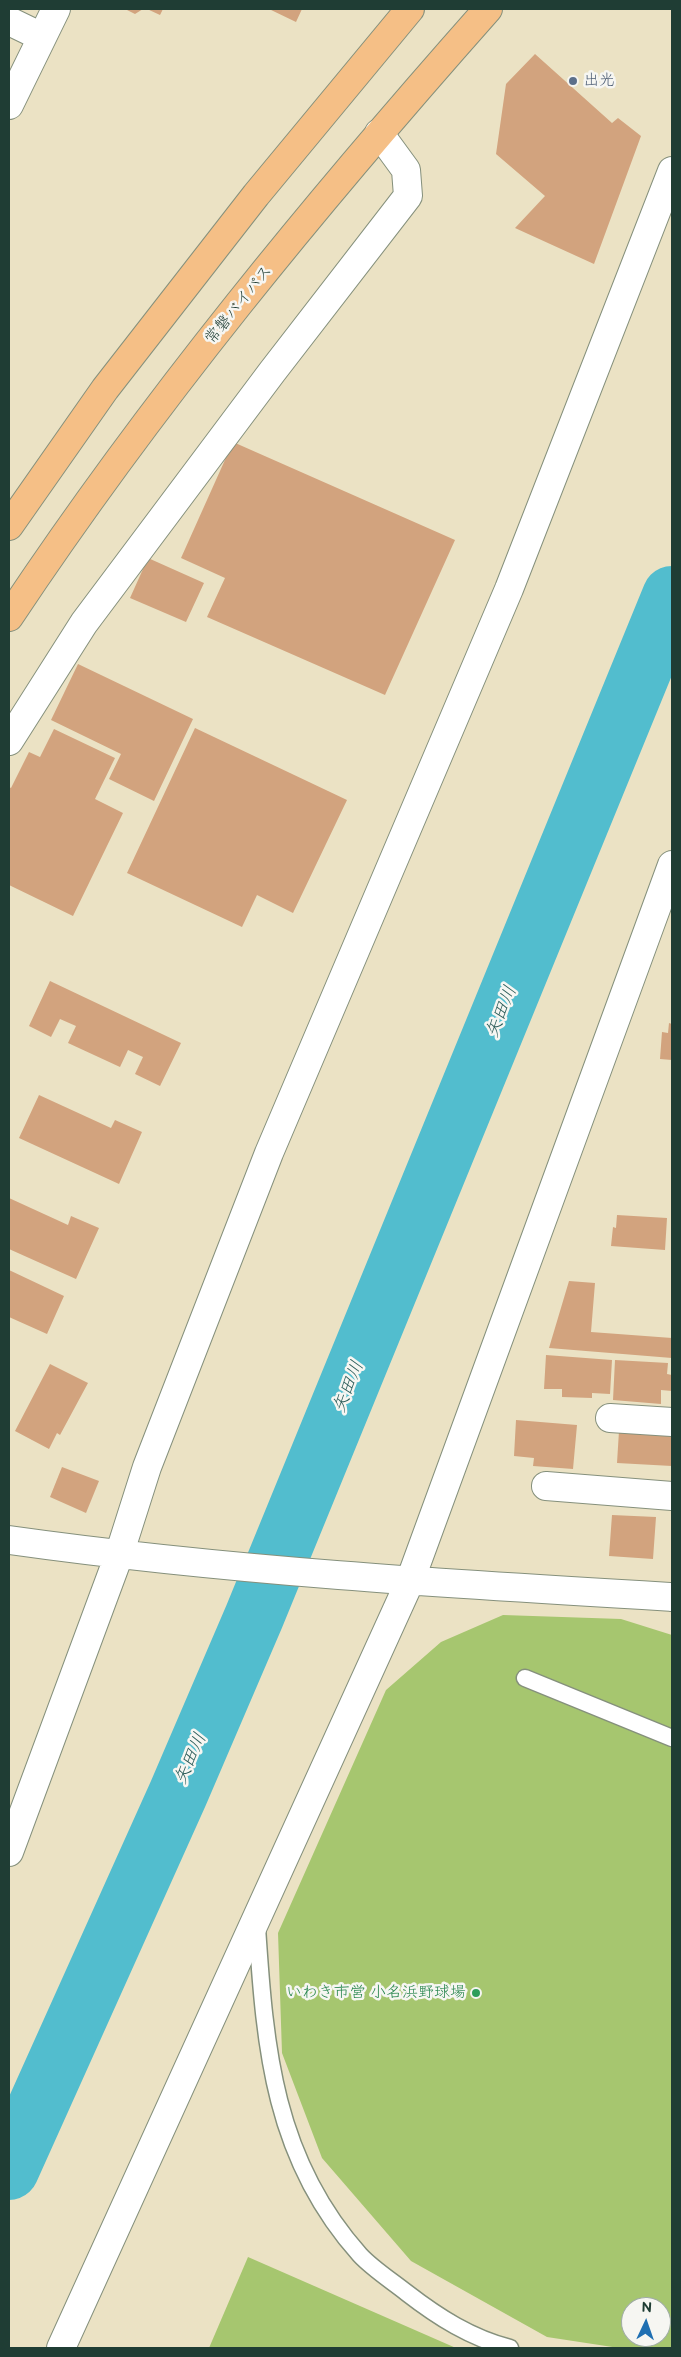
<!DOCTYPE html>
<html>
<head>
<meta charset="utf-8">
<style>
  body { margin:0 }
  #map { position:relative; width:681px; height:2357px; overflow:hidden; background:#ebe2c4; font-family:"Balsamiq Sans",sans-serif }
  canvas { display:block }
  .frame { position:absolute; inset:0; border:10px solid #1f3d34; pointer-events:none }
  .north { position:absolute; left:621px; top:2297px; width:50px; height:50px; box-sizing:border-box; background:#f6f6f2; border:1px solid #a0aca6; border-radius:50%; rotate:3deg; font-size:14px; font-weight:700; line-height:20px; text-align:center; color:#1f3d34 }
  .north::after { content:''; display:block; margin:auto; width:18px; height:22px; background:#1f6fb2; clip-path:polygon(50% 0,100% 100%,50% 72%,0 100%) }
</style>
</head>
<body>
<div id="map">
<canvas width="681" height="2357"></canvas>
<div class="frame"></div>
<div class="north">N</div>
</div>
<script>
const ctx = document.querySelector('canvas').getContext('2d');
ctx.lineJoin = 'round';
function fill(path, color) {
  ctx.fillStyle = color;
  ctx.fill(path, 'evenodd');
}
function stroke(path, color, width, dash) {
  ctx.strokeStyle = color;
  ctx.lineWidth = width;
  ctx.lineCap = dash ? 'butt' : 'round';
  ctx.setLineDash(dash || []);
  ctx.stroke(path);
}
function write(font, color, halo, rows, align = 'center') {
  ctx.font = font + ' "Balsamiq Sans","Klee One",sans-serif';
  ctx.lineWidth = 5;
  ctx.setLineDash([]);
  ctx.textBaseline = 'middle';
  ctx.strokeStyle = halo;
  ctx.fillStyle = color;
  for (const [text, x, y, turn = 0] of rows) {
    ctx.save();
    ctx.translate(x, y);
    ctx.rotate((+turn || 0) * Math.PI / 180);
    ctx.textAlign = isNaN(turn) ? turn : align;
    if (halo) ctx.strokeText(text, 0, 0);
    ctx.fillText(text, 0, 0);
    ctx.restore();
  }
}
const green = new Path2D(`
  M503,1615L621,1619L672,1635V2348H619L547,2337L411,2261L322,2158L282,2053L278,1933L386,1690L441,1642ZM631,2307H661V2337H631Z
  M248,2257L456,2348H209Z`);
const river = new Path2D(`
  M9,2170L178,1794L254,1617L672,596`);
const building = new Path2D(`
  M125,9H143L135,14Z
  M147,9H163L160,15Z
  M269,9H302L296,22Z
  M535,54L612,123L618,118L641,136L594,264L515,228L545,196L496,154L506,84Z
  M233,442L455,540L385,695L207,617L225,578L181,558Z
  M148,558L204,583L186,622L130,598Z
  M78,664L193,719L154,801L109,779L121,754L51,720Z
  M195,728L347,800L293,913L257,895L242,927L127,873Z
  M54,729L115,758L95,799L123,813L73,916L9,885V787L11,788L29,752L40,757Z
  M50,981L181,1043L160,1086L135,1074L143,1057L128,1050L120,1067L68,1043L76,1026L60,1019L51,1037L29,1026Z
  M669,1023L672,1024V1060L660,1059L662,1032L668,1033Z
  M39,1095L111,1128L115,1120L142,1132L119,1184L19,1138Z
  M9,1198L68,1225L71,1216L99,1228L76,1279L9,1249Z
  M617,1215L667,1218L665,1250L611,1246L613,1227L616,1228Z
  M9,1270L64,1296L47,1334L9,1317Z
  M569,1281L595,1283L591,1332L672,1338V1358L549,1348Z
  M546,1355L612,1360L610,1394L592,1393V1398L562,1397V1389H544Z
  M615,1360L668,1363L667,1374L672,1375V1391L661,1390V1404L613,1400Z
  M50,1364L88,1383L60,1435L57,1433L49,1449L15,1431Z
  M516,1420L577,1425L573,1469L533,1466L534,1458L514,1456Z
  M619,1431L672,1435V1466L617,1463Z
  M62,1467L99,1481L86,1513L50,1497Z
  M612,1515L656,1517L653,1559L609,1556Z`);
const service = new Path2D(`
  M525,1678L672,1738
  M257,1927C265,2049 274,2159 360,2255C373,2269 392,2281 407,2293C438,2317 471,2338 510,2348`);
const minor = new Path2D(`
  M9,21L42,37
  M9,105L56,9
  M9,741L84,623L272,372L408,196L406,170L379,133
  M610,1418L672,1422
  M546,1486L672,1496
  M9,1540C229,1571 451,1584 672,1597
  M9,1852L119,1555L147,1467L269,1153L509,589L672,171
  M61,2348L410,1581L672,865`);
const trunk = new Path2D(`
  M9,526L105,389L256,195L410,9
  M9,617C152,402 317,202 488,9`);
const markers = [
  [573,81,5,"#5c6f8a"],
  [476,1993,5,"#2e9e5b"]
];
const serviceNames = [
  ["出光",583,81]
];
const streetNames = [
  ["常磐バイパス",239,305,-51]
];
const leisureNames = [
  ["いわき市営 小名浜野球場",466,1993]
];
const waterNames = [
  ["矢田川",502,1012,-68],
  ["矢田川",349,1387,-68],
  ["矢田川",191,1759,-66]
];
fill(green, '#a6c66f');
stroke(river, '#52bdce', 60);
fill(building, '#d2a37e');
stroke(service, '#85907c', 19);
stroke(minor, '#85907c', 30);
stroke(trunk, '#85907c', 30);
stroke(service, '#fff', 16);
stroke(minor, '#fff', 28);
stroke(trunk, '#f5bf86', 28);
for (const [x, y, r, color] of markers) {
  const dot = new Path2D();
  dot.arc(x, y, r, 0, 2 * Math.PI);
  ctx.fillStyle = color;
  ctx.fill(dot);
  stroke(dot, '#f6f6f2', 2);
}
write('16px', '#4e5e75', '#f6f6f2', serviceNames, 'left');
write('16px', '#1f3d34', '#f6f6f2', streetNames);
write('16px', '#27864d', '#f6f6f2', leisureNames, 'right');
write('italic 18px', '#2c5d5a', '#f6f6f2', waterNames);
</script>
</body>
</html>
